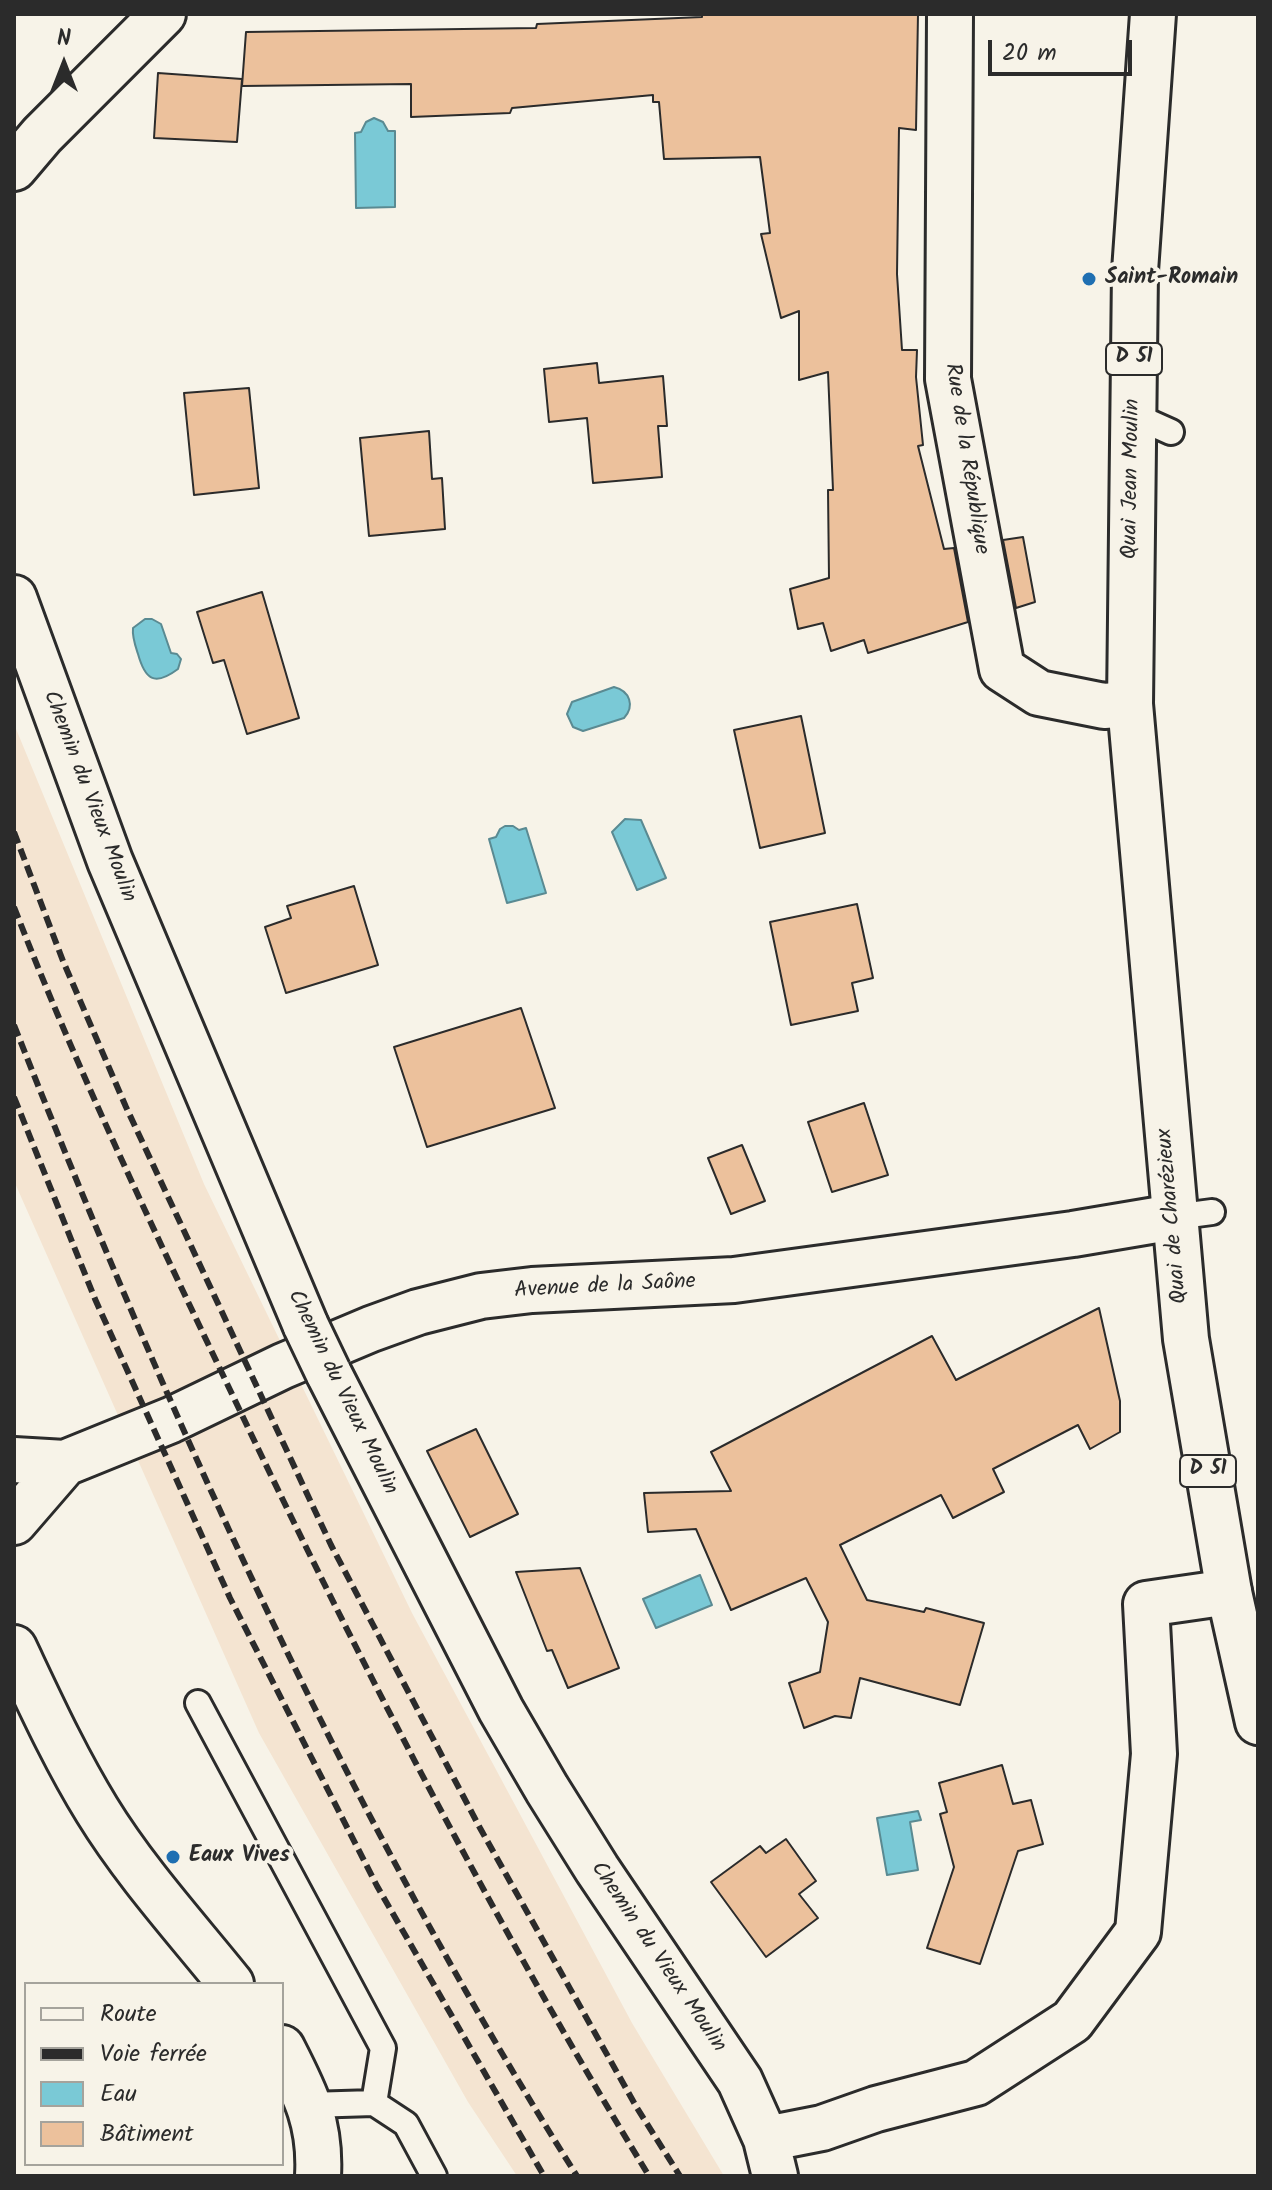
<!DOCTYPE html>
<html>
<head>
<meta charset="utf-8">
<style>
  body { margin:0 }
  #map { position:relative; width:1272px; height:2190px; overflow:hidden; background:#f7f3e8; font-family:Kalam,sans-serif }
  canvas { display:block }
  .frame { position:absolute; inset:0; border:16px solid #2b2b2b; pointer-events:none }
  .legend { position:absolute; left:24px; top:1982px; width:260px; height:184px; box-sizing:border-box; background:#f7f3e8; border:2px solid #a5a39c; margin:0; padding:10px 14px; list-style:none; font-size:24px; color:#2b2b2b }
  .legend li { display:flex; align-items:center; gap:16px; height:40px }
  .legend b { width:40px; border:2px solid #a5a39c }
  .north { position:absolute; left:24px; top:24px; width:80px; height:80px; -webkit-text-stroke:6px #f7f3e8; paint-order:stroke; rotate:0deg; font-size:22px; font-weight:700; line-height:32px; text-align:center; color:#2b2b2b }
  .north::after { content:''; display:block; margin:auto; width:28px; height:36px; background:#2b2b2b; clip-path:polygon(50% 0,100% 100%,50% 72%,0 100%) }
  .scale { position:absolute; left:988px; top:40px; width:144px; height:36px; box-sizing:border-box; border:4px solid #2b2b2b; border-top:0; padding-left:10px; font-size:24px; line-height:28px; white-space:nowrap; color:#2b2b2b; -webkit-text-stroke:6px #f7f3e8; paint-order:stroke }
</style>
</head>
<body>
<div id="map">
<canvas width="1272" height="2190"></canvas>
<div class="frame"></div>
<ul class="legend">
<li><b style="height:10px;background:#f7f3e8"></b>Route</li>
<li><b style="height:10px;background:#2b2b2b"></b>Voie ferrée</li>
<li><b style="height:22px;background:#7ac9d6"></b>Eau</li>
<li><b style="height:22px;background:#ecc19c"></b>Bâtiment</li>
</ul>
<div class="north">N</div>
<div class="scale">20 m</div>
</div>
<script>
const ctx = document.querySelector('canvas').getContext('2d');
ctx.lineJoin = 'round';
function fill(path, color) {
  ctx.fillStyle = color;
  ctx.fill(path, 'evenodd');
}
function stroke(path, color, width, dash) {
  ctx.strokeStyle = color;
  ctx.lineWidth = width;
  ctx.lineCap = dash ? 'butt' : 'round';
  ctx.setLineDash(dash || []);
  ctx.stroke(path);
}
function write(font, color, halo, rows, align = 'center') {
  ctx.font = font + ' Kalam,sans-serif';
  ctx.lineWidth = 8;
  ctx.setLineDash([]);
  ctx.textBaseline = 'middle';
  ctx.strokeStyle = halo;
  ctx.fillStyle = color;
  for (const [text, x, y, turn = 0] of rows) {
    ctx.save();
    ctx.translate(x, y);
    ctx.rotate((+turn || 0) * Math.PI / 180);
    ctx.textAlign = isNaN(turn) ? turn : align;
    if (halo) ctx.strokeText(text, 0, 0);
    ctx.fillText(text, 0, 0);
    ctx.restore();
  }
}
const built = new Path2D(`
  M14,724L204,1184L412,1613L632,2023L724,2176H517L468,2102L259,1733L14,1181Z`);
const water = new Path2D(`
  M374,118L383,122L388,131H395V207L356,208L355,133L361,132L366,122Z
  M145,619H152L161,624L171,653L177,654L181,659L178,669C154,687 145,679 138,654C135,645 132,637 133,628Z
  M614,687C630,691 635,706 624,718L583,731L573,727L567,714L572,702Z
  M625,819L641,820L666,878L637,890L612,832Z
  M505,826H513L519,830L526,828L546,893L507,903L489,839L496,837L500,829Z
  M700,1575L712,1605L656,1628L643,1599Z
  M918,1811L921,1820L910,1822L918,1870L887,1875L877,1818Z`);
const building = new Path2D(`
  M702,14H918L916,130L899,128L897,274L902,350H917L916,377L923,445L918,446L944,549L954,548L968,622L868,653L864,640L831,651L823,623L798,629L790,589L829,578L828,490H833L828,372L799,380V311L781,318L761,234L770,233L760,157L664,159L659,102H653V95L512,108L510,113L411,117V84L242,86L246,32L536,28L537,24L702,17Z
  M158,73L242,79L237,142L154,138Z
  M597,363L599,383L663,376L667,426H658L662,477L593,483L587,418L549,422L544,369Z
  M249,388L259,488L194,495L184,393Z
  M429,431L432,479L442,478L445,529L369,536L360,438Z
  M1023,537L1035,602L1016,608L1003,540Z
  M262,592L299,718L247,734L224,660L213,663L197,612Z
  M801,716L825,833L760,848L734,730Z
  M354,886L378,965L286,993L265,927L291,918L287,906Z
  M857,904L873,978L852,983L858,1011L791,1025L770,922Z
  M521,1008L555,1108L427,1147L394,1047Z
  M864,1103L888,1175L832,1192L808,1122Z
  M742,1145L765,1201L731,1214L708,1158Z
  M1099,1308L1120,1401V1432L1090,1449L1078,1425L993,1469L1004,1492L953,1518L941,1495L840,1545L867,1600L924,1612L926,1608L984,1623L960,1705L860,1678L851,1718L835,1716L804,1728L789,1683L820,1672L828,1622L806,1578L731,1610L696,1529L648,1532L644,1493L731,1491L711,1452L932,1336L956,1380Z
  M476,1429L518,1514L470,1537L427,1451Z
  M580,1568L619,1668L568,1688L552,1650L547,1651L516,1572Z
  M1002,1765L1013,1804L1031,1800L1043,1844L1018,1851L980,1964L927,1948L954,1867L940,1814L947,1812L939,1783Z
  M786,1839L816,1881L799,1894L818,1918L766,1957L711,1882L760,1846L766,1853Z`);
const lane = new Path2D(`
  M1133,415L1171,432
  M1174,1217L1212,1212
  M198,1703L383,2048L374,2103
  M309,2105L374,2103L406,2124L434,2176`);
const street = new Path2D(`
  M950,14L948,379L1002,669L1039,693L1104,706L1130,704
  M14,168L42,135L163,14
  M14,598L110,861L306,1326
  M328,1372L501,1710L547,1789L597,1869L740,2081L766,2139L775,2176
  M14,1648C40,1703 65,1758 97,1810C135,1872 186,1928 231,1984
  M282,2048C305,2093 321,2123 318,2176
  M766,2139L822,2128L876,2109L976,2083L1072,2021L1138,1932L1154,1754L1146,1604L1229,1592`);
const secondary = new Path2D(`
  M14,1460L65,1463L171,1420L283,1366L371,1329L418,1312L481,1296L532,1290L734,1280L1073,1234L1174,1217
  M14,1522L65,1463`);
const primary = new Path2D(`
  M1153,14L1135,271L1130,704L1186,1339L1229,1592L1258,1722`);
const rail = new Path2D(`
  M14,832L63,961L126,1107L331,1545L480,1828L637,2108L680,2176
  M14,907C81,1080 162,1247 242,1415C366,1675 499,1930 649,2176
  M14,1025C171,1422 348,1814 577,2176
  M14,1097L95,1299L230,1598L377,1886L544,2176`);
const streetBridge = new Path2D(`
  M306,1326L328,1372`);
const markers = [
  [1089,279,8,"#1f6fb2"],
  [173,1857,8,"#1f6fb2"]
];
const shields = [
  [1134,359,56],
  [1208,1471,56]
];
const shieldNames = [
  ["D 51",1134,359],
  ["D 51",1208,1471]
];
const poiNames = [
  ["Saint-Romain",1105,279],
  ["Eaux Vives",189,1857]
];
const streetNames = [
  ["Rue de la République",965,459,81],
  ["Quai Jean Moulin",1133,479,-89],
  ["Chemin du Vieux Moulin",88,797,69],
  ["Quai de Charézieux",1174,1216,-95],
  ["Avenue de la Saône",605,1288,-3],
  ["Chemin du Vieux Moulin",341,1393,64],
  ["Chemin du Vieux Moulin",657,1958,56]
];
fill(built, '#f4e4d1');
fill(water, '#7ac9d6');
stroke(water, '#5a8a92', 2);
fill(building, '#ecc19c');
stroke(building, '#2b2b2b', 2);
stroke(lane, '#2b2b2b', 30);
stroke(street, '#2b2b2b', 50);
stroke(secondary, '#2b2b2b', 50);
stroke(primary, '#2b2b2b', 50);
stroke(lane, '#f7f3e8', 24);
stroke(street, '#f7f3e8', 44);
stroke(secondary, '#f7f3e8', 44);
stroke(primary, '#f7f3e8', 44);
stroke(rail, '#2b2b2b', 6, [12, 6]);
stroke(streetBridge, '#2b2b2b', 50, []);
stroke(streetBridge, '#f7f3e8', 44);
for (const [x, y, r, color] of markers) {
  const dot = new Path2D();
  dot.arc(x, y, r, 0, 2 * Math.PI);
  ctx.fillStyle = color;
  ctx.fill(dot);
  stroke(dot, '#f7f3e8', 3);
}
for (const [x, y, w] of shields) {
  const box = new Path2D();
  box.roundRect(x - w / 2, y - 16, w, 32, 6);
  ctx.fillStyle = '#f7f3e8';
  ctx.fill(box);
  stroke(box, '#2b2b2b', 2);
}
write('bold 20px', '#2b2b2b', null, shieldNames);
write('bold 22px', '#2b2b2b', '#f7f3e8', poiNames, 'left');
write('22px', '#2b2b2b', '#f7f3e8', streetNames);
</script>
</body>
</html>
